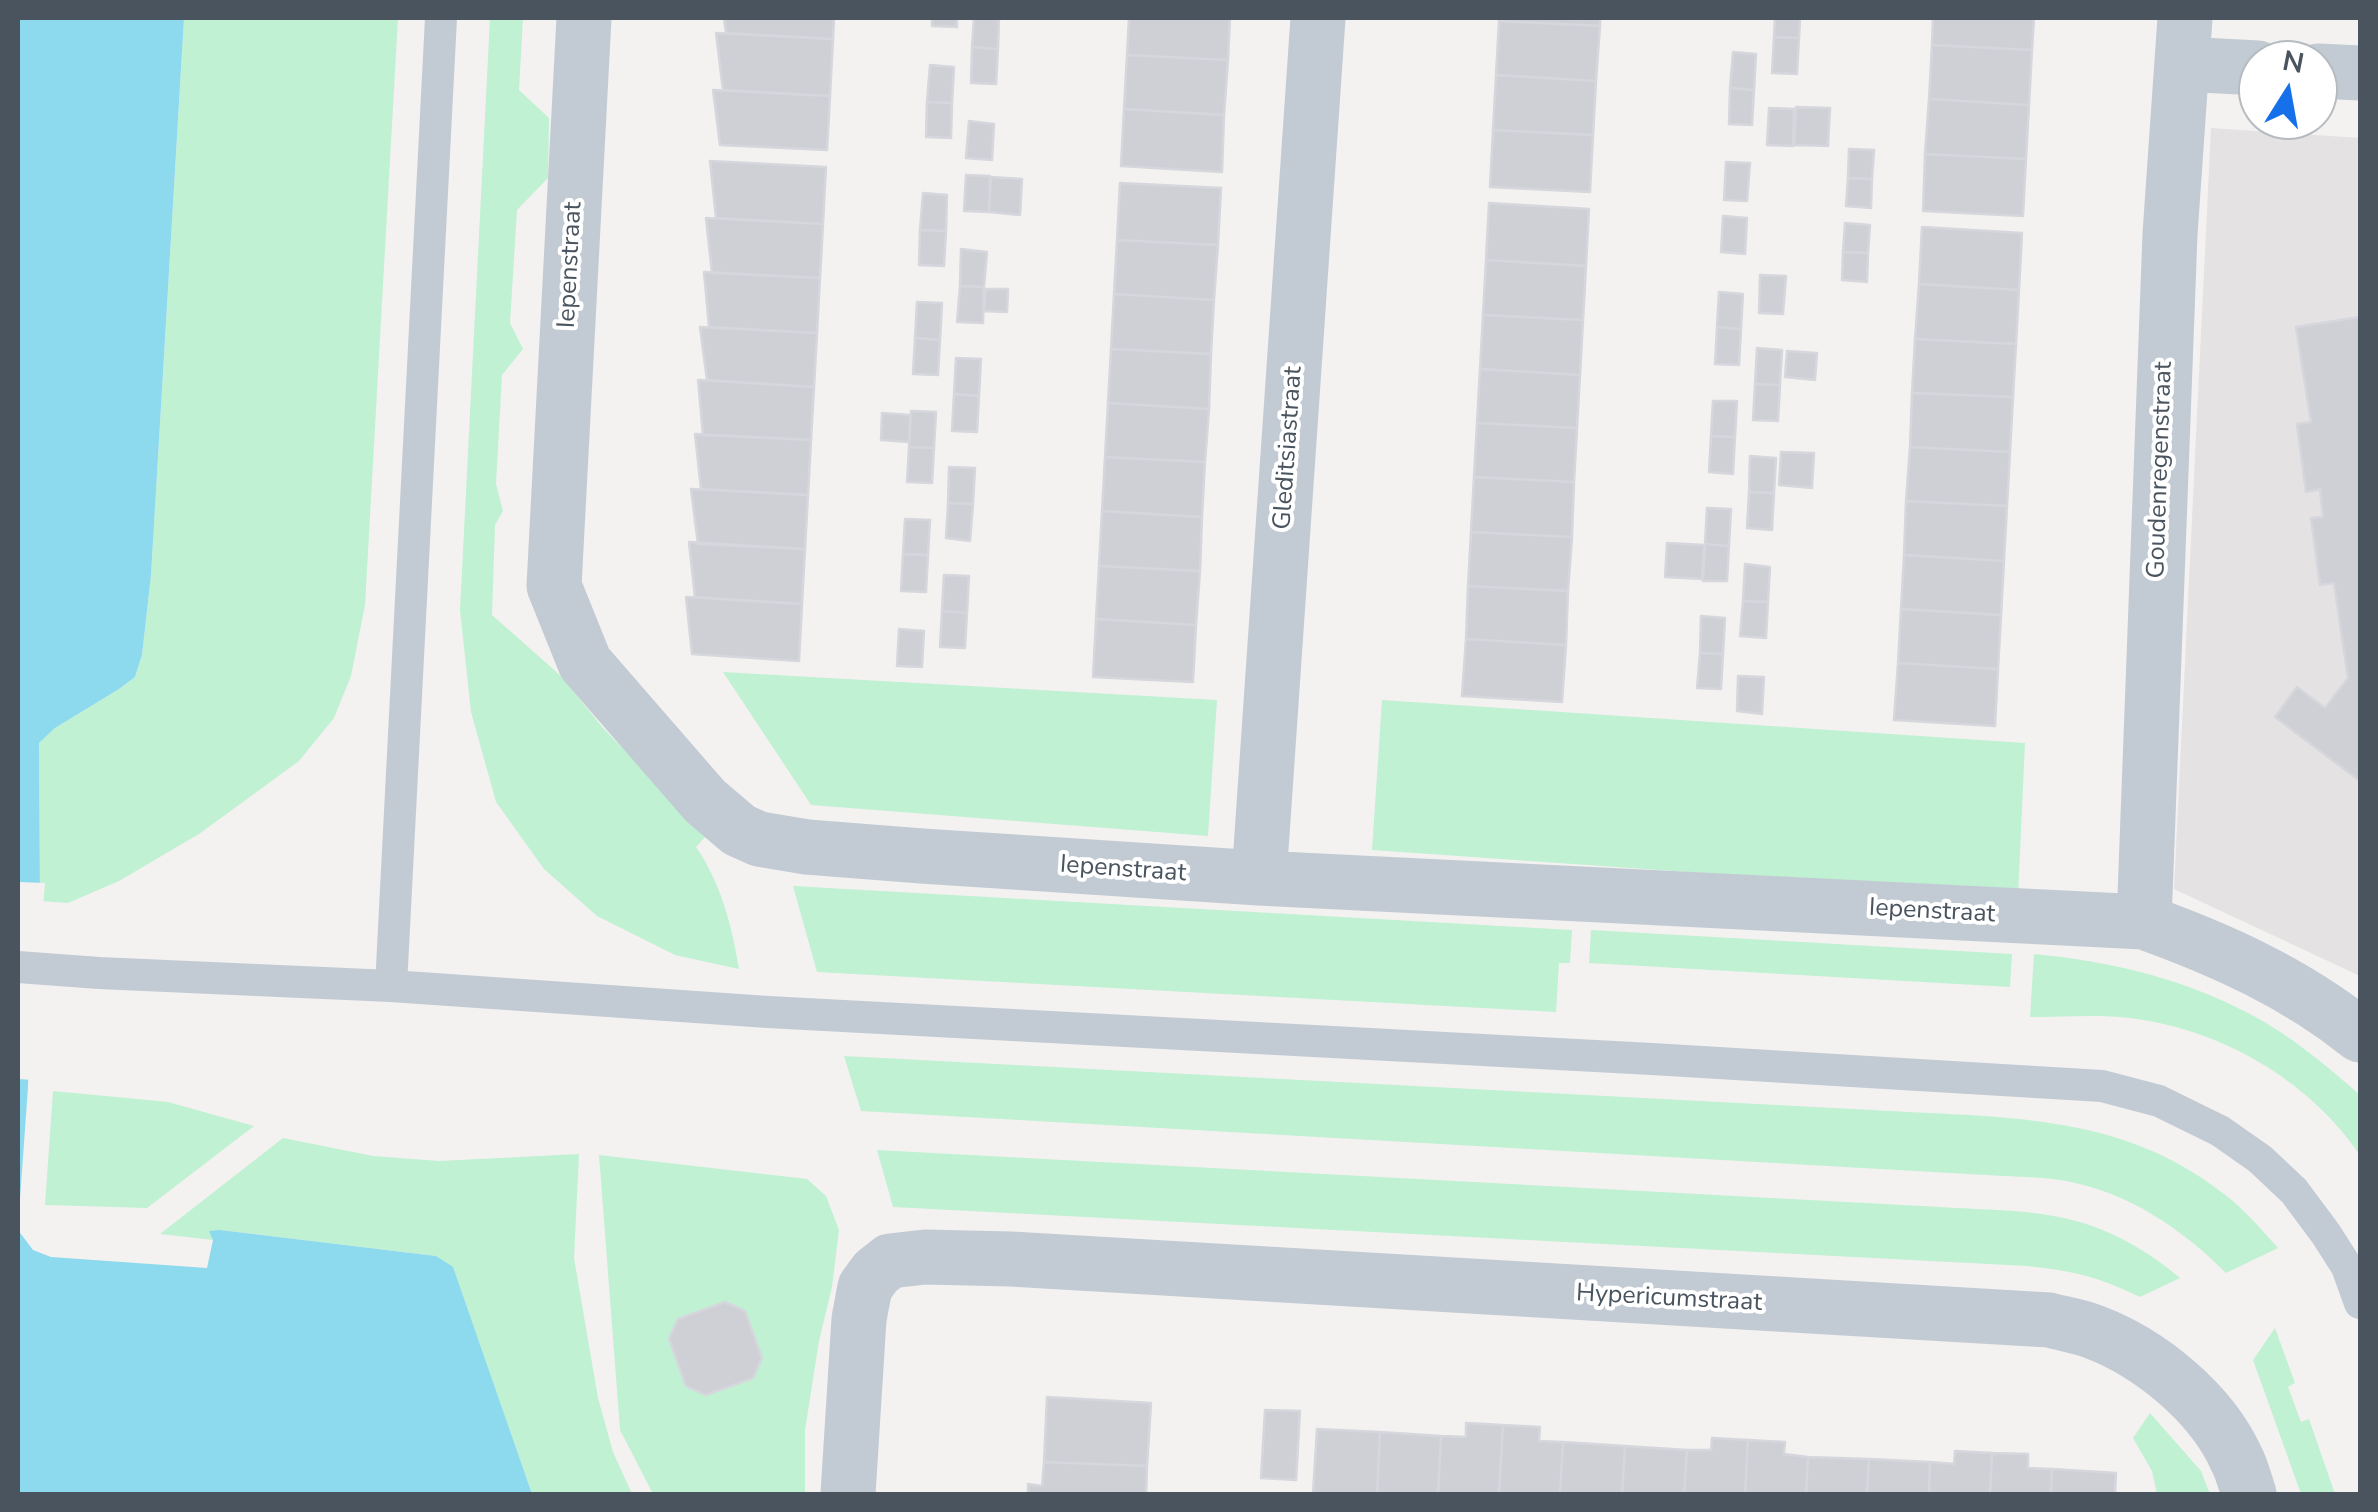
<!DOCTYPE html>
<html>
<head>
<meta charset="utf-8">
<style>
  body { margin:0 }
  #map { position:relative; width:2378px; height:1512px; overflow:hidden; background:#f4f1f1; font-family:"Nunito Sans",sans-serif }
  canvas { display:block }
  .frame { position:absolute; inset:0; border:20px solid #49545f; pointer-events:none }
  .north { position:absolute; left:2238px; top:40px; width:100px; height:100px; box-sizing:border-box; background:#fff; border:2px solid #b6bbbf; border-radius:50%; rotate:11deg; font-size:28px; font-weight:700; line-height:40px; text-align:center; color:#49545f }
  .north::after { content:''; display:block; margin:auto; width:35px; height:45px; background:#1670e9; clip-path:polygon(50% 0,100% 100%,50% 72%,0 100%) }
</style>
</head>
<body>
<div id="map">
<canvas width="2378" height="1512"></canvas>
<div class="frame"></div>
<div class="north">N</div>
</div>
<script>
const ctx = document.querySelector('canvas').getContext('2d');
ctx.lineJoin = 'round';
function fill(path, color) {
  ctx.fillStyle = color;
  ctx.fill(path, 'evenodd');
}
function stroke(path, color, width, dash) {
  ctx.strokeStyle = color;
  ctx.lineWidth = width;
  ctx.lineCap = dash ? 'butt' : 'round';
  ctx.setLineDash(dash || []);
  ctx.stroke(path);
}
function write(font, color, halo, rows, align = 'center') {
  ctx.font = font + ' "Nunito Sans",sans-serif';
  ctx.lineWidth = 8;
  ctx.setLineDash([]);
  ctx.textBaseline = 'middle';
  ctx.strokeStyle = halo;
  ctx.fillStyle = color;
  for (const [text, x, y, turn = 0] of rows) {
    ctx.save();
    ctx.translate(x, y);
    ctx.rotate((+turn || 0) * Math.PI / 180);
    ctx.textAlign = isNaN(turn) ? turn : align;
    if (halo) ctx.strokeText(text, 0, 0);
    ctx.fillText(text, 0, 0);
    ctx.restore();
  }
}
const education = new Path2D(`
  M2211,128L2360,138V976L2174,889Z`);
const green = new Path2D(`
  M184,18H398L365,605L351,676L334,718L299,761L199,834L119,881L68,903L40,901L39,743L55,728L119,689L135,677L142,655L151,575Z
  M490,18H523L519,90L549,118L548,178L517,210L510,323L523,349L502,375L496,484L503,511L495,525L492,615L561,676L603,728L707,835L696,847C721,883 732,926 739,969L675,955L597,916L544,869L496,802L471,712L460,610Z
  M723,672L1217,700L1208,836L811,805Z
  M1382,700L2025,743L2018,895L1372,850Z
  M793,886L1572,930L1570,963H1559L1556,1012L817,972Z
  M1591,930L2012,954L2010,987L1589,963Z
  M2034,954C2108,961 2182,978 2248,1013C2289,1034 2326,1065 2360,1095V1155C2308,1079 2220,1029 2130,1018C2097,1014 2063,1017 2030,1017Z
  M844,1056L1872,1110C1998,1118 2119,1111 2224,1194C2244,1209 2261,1229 2278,1248L2226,1273C2181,1228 2129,1193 2066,1181C2045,1177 2024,1177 2003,1176L861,1111Z
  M53,1091L168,1102L254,1126L147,1208L45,1205Z
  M283,1138L373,1156L439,1161L579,1154L574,1258L598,1398L613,1452L632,1494H532L453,1268L436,1256L220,1230L213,1240L160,1234Z
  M877,1150L1940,1207C1983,1210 2030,1209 2072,1220C2112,1230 2148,1251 2180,1278L2140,1297C2096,1276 2074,1271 2027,1266L893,1207Z
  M599,1155L807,1179L826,1196L839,1230L832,1287L819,1341L805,1430V1494H653L620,1430Z
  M2275,1328L2295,1383L2288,1387L2301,1422L2309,1419L2335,1494H2301L2253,1360Z
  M2150,1413L2201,1471L2210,1494H2157L2152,1471L2133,1438Z`);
const water = new Path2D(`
  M18,18H184L151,575L142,655L135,677L119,689L55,728L39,743L40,901L30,1008L28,1087L18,1227Z
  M18,1230L33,1250L51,1257L207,1268L213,1240L209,1231L220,1230L436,1256L453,1267L532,1494H18Z`);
const pier = new Path2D(`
  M18,882L45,883L35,1009L33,1080L18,1079Z`);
const building = new Path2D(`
  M724,18H834L833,39L726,33Z
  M932,18H957V27L932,26Z
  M974,18H999L998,49L972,47Z
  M1129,18H1230L1228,60L1127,55Z
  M1499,18H1600V26L1499,21Z
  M1775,18H1800L1799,38L1774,37Z
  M1933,18H2034L2032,50L1932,45Z
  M1499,21L1600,26L1596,81L1496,75Z
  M716,33L833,39L830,96L723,90Z
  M1774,37L1799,38L1797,74L1772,73Z
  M1932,45L2032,50L2029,105L1929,99Z
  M972,47L998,49L996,84L971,83Z
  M1733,52L1756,54L1754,90L1730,88Z
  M1127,55L1228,60L1224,115L1124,109Z
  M930,65L954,67L952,103L927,102Z
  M1496,75L1596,81L1593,135L1493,130Z
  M1730,88L1754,90L1752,125L1729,124Z
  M713,90L830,96L827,150L720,145Z
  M1929,99L2029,105L2026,159L1925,154Z
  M927,102L952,103L951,138L926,137Z
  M1796,107L1830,108L1828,146L1794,145Z
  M1769,108L1794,109L1793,146L1767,145Z
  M1124,109L1224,115L1222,172L1121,166Z
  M969,121L994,124L992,160L966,158Z
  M1493,130L1593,135L1590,192L1490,187Z
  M1849,149L1874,150L1872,179L1848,178Z
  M1925,154L2026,159L2023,216L1923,211Z
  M710,161L826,167L823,224L716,218Z
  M1726,162L1750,163L1747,201L1724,200Z
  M966,175L990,176L989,212L964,211Z
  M991,177L1022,179L1020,215L989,212Z
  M1848,178L1872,179L1871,208L1846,206Z
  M1120,183L1221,188L1218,245L1117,240Z
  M923,193L947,195L946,231L920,230Z
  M1489,203L1589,209L1586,266L1486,260Z
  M1723,216L1747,218L1745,254L1721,252Z
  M706,218L823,224L820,278L712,273Z
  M1845,223L1870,225L1868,253L1843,252Z
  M1922,227L2022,233L2019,290L1919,284Z
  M920,230L946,231L944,266L919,265Z
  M1117,240L1218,245L1214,300L1114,294Z
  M961,249L987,252L984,287L960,286Z
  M1843,252L1868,253L1867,282L1842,280Z
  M1486,260L1586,266L1583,320L1483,315Z
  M704,272L820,278L817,333L709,327Z
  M1760,275L1786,276L1783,314L1759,313Z
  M1919,284L2019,290L2016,344L1915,339Z
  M960,286L984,287L983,323L957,322Z
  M986,289H1008L1007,312L984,311Z
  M1719,292L1743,294L1741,329L1717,327Z
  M1114,294L1214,300L1211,354L1111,349Z
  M917,302L942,303L940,340L915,338Z
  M1483,315L1583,320L1580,375L1480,369Z
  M2360,317V781L2275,717L2297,687L2325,708L2348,678L2334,583L2320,585L2311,518L2323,517L2320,489L2306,492L2297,424L2311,422L2296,327Z
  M700,327L817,333L814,387L707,380Z
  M1717,327L1741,329L1739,365L1715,364Z
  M915,338L940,340L938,375L913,374Z
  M1915,339L2016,344L2013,397L1912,393Z
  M1757,348L1782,350L1780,385L1755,384Z
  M1111,349L1211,354L1209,409L1108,403Z
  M1787,351L1817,353L1815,380L1785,377Z
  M956,358L981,359L979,396L954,394Z
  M1480,369L1580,375L1577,428L1477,423Z
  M698,380L814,387L811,440L703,435Z
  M1755,384L1780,385L1778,421L1753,420Z
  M1912,393L2013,397L2010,452L1910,447Z
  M954,394L979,396L977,432L952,431Z
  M1713,401H1737L1735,437L1711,436Z
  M1108,403L1209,409L1205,462L1105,457Z
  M911,411L936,412L934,448L909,447Z
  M882,413L910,415L909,442L881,440Z
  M1477,423L1577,428L1574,482L1474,477Z
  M695,434L811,440L808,495L701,489Z
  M1711,436L1735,437L1733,474L1709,472Z
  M909,447L934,448L932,483L907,482Z
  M1910,447L2010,452L2007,506L1906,501Z
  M1781,452L1814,453L1812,488L1779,485Z
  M1750,456L1776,458L1774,493L1749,492Z
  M1105,457L1205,462L1202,517L1102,511Z
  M949,467L975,468L973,504L948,503Z
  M1474,477L1574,482L1572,537L1471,532Z
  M691,489L808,495L805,549L698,544Z
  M1749,492L1774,493L1772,530L1747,528Z
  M1906,501L2007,506L2004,561L1904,555Z
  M948,503L973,504L970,541L946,538Z
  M1707,508L1731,509L1729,546L1705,544Z
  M1102,511L1202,517L1200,571L1099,566Z
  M905,519L930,520L928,555L903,554Z
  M1471,532L1572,537L1568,591L1468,586Z
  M689,542L805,549L802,604L695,597Z
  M1667,543L1704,545L1702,579L1665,577Z
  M1705,544L1729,546L1727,581H1703Z
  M903,554L928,555L926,592L901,591Z
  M1904,555L2004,561L2001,615L1901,609Z
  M1745,564L1770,567L1768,602L1743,601Z
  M1099,566L1200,571L1196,625L1096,619Z
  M944,575L969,576L967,613L942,611Z
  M1468,586L1568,591L1566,645L1466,639Z
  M686,597L802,604L799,661L692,654Z
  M1743,601L1768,602L1766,638L1740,636Z
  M1901,609L2001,615L1998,669L1898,663Z
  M942,611L967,613L965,648L940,647Z
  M1701,616L1725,618L1723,654L1700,653Z
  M1096,619L1196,625L1193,682L1093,677Z
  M899,629L924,631L922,667L897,666Z
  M1466,639L1566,645L1562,702L1462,696Z
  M1700,653L1723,654L1721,689L1697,688Z
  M1898,663L1998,669L1995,726L1894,720Z
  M1738,676L1764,677L1762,714L1737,711Z
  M725,1302L745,1311L762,1358L753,1378L706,1395L686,1386L669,1339L678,1319Z
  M1047,1397L1151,1403L1147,1466L1044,1462Z
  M1265,1410L1300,1411L1296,1480L1261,1478Z
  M1466,1423L1503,1425L1499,1494H1438L1441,1436L1466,1437Z
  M1503,1425L1540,1427L1539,1441L1563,1442L1560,1494H1499Z
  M1317,1429L1380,1432L1377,1494H1313Z
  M1380,1432L1441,1436L1438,1494H1377Z
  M1712,1438L1748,1440L1745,1494H1684L1687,1450H1711Z
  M1748,1440L1785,1442L1784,1454L1808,1457L1806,1494H1745Z
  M1563,1442L1625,1446L1622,1494H1560Z
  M1625,1446L1687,1450L1684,1494H1622Z
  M1955,1451L1992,1453L1990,1494H1929L1930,1462L1954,1464Z
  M1992,1453L2028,1454V1468L2052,1469L2051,1494H1990Z
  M1808,1457L1869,1459L1867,1494H1806Z
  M1869,1459L1930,1462L1929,1494H1867Z
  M1044,1462L1147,1466L1146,1494H1028V1484L1042,1486Z
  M2052,1469L2116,1473L2115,1494H2051Z`);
const lane = new Path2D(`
  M18,967L99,973L391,986L768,1012L1652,1059L2102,1086L2159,1101L2220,1131L2260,1159L2294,1191L2326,1234L2347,1267L2360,1303
  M391,986L441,18`);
const street = new Path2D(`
  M584,18L554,586L585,663L705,801L739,830L759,839L807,847L922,856L1259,878L2144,922C2222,950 2295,983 2360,1035
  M2182,64L2258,68
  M2318,71L2360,73
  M1259,878L1318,18
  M2144,922L2170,234L2185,18
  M848,1494L859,1319L865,1287L876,1272L890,1261L925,1257L1011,1259L2049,1320C2064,1324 2080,1326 2094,1332C2150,1353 2211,1403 2236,1458C2242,1469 2245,1482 2249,1494`);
const streetNames = [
  ["Iepenstraat",571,265,-87],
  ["Gleditsiastraat",1289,448,-86],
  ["Goudenregenstraat",2161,470,-88],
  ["Iepenstraat",1123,870,4],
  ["Iepenstraat",1932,912,3],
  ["Hypericumstraat",1669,1299,3]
];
fill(education, '#e5e2e3');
fill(green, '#c0f1d3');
fill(water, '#8dd9ee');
fill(pier, '#f4f1f1');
fill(building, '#ced0d6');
stroke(building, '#d5d7dd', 2.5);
stroke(lane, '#c2cbd3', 32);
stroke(street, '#c2cbd3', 55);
write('25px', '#49545f', '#fff', streetNames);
</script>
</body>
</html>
